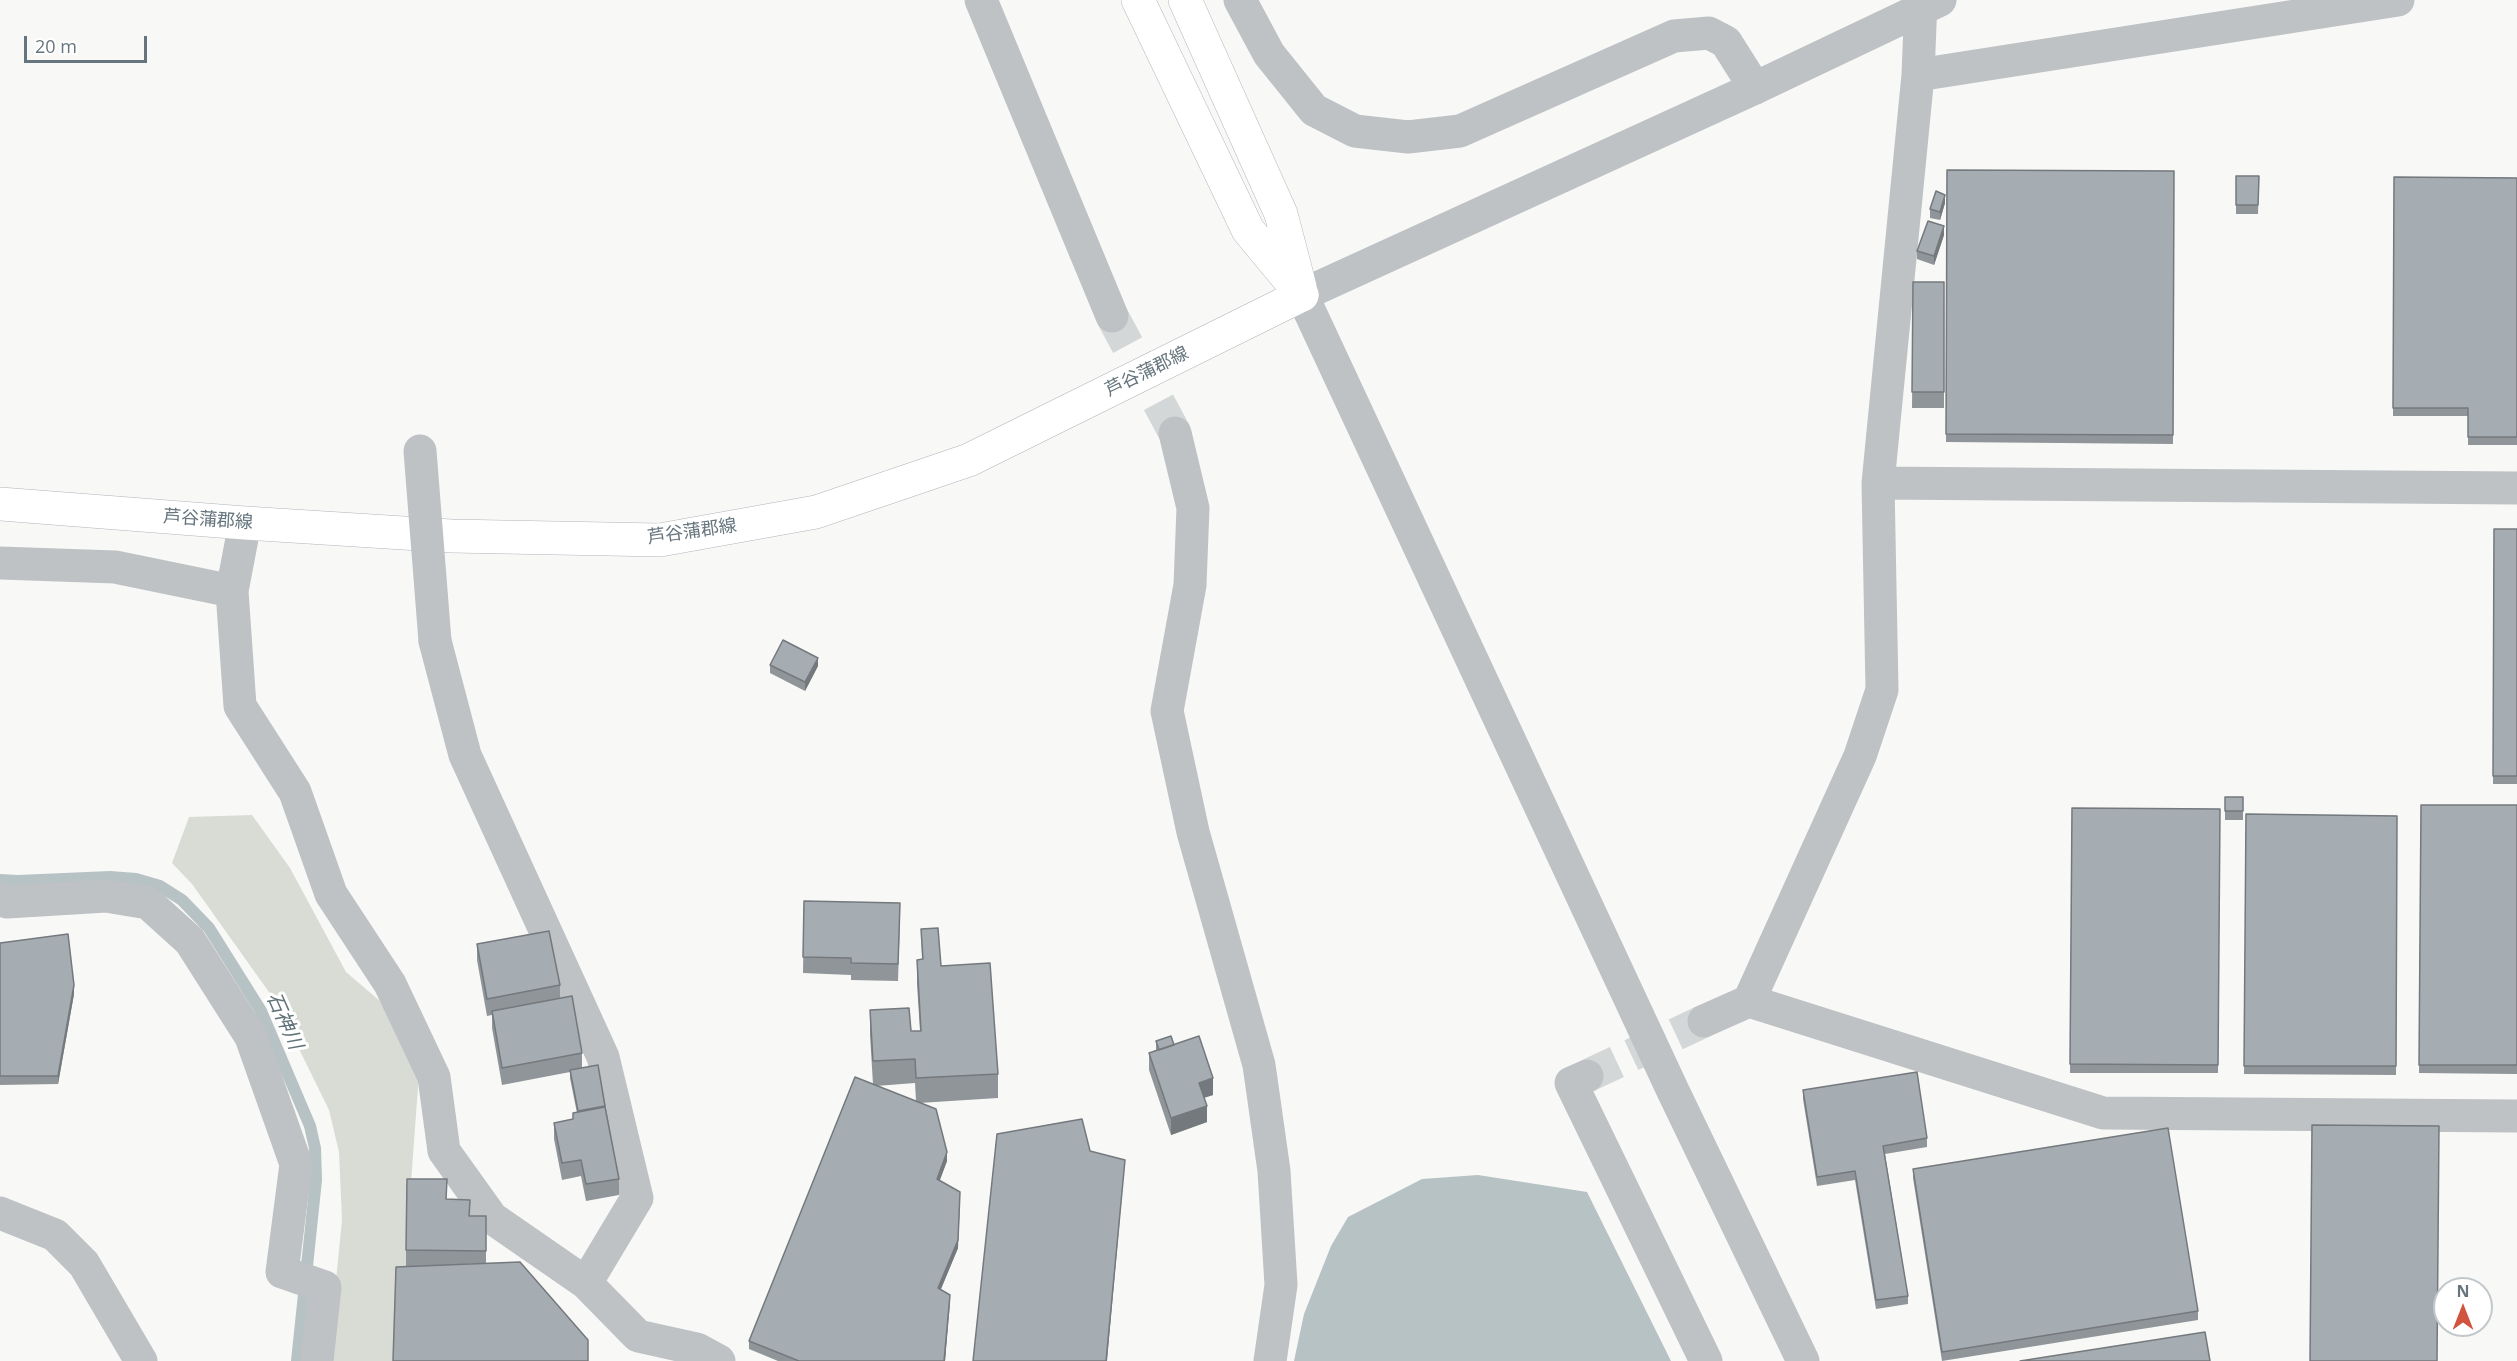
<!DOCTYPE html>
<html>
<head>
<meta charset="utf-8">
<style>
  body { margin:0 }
  #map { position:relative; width:2517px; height:1361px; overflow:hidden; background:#f8f8f6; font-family:"Open Sans",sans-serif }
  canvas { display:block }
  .north { position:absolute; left:2433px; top:1277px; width:60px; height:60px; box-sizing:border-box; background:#fff; border:2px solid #c2c8cb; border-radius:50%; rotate:0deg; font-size:16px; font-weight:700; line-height:24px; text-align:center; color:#66757d }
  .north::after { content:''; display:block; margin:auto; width:21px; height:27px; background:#d0543e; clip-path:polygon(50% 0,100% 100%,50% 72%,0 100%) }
  .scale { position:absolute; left:24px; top:36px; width:123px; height:27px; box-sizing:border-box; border:3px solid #66757d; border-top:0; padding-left:8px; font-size:18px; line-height:21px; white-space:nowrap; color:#66757d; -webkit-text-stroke:4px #fff; paint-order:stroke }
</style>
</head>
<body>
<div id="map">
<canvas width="2517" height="1361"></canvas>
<div class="north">N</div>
<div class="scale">20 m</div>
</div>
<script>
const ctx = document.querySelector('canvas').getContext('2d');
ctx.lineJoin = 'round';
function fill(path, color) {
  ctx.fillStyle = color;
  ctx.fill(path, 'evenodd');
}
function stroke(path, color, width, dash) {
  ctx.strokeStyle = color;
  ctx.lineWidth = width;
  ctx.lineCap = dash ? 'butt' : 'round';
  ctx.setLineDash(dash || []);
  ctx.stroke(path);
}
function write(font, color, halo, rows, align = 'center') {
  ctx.font = font + ' "Open Sans","Noto Sans JP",sans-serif';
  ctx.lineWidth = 6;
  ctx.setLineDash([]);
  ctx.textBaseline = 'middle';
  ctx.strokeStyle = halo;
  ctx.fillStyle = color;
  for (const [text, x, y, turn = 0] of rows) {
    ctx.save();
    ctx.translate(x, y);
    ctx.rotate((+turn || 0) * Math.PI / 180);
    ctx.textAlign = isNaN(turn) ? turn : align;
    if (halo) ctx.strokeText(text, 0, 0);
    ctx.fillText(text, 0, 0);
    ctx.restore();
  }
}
const green = new Path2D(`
  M252,815L290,868L346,972L394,1013L419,1073L407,1238L421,1361H328L342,1220L339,1152L329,1110L276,1002L192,884L172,863L189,817Z`);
const water = new Path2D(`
  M1478,1175L1587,1192L1671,1361H1294L1304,1314L1331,1246L1348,1217L1422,1179Z`);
const stream = new Path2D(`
  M0,880L18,881L110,877L136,879L160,886L182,900L209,928L261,1011L310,1126L315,1148L316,1180L297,1361`);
const minorTunnel = new Path2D(`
  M1112,316L1175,433
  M1587,1076L1704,1021`);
const minor = new Path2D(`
  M1240,0L1269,54L1314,110L1355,131L1408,137L1460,131L1674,36L1709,33L1726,42L1755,88
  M1918,75L2398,0
  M1175,433L1193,508L1190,585L1167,711L1193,832L1259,1065L1274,1171L1281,1285L1270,1361
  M1878,483L2517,488
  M245,523L232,591L240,706L295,792L331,894L390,984L434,1077L444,1151L492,1218L586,1283L638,1336L697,1349L719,1361
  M0,563L115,567L232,591
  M435,641L465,755L603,1057L637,1198L586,1283
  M0,899L7,902L106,896L148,903L190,941L251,1037L296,1164L282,1272L325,1287L317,1361
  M1749,1001L2103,1113L2517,1116
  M1704,1021L1749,1001L1860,756L1882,690L1878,483L1918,75L1921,0
  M1587,1076L1571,1083L1706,1361
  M0,1213L55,1235L84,1264L141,1361`);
const tertiary = new Path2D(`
  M981,0L1112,316
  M1803,1361L1673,1091L1302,295L1755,88L1940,0`);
const secondary = new Path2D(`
  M0,504L245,523L451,536L660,540L816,512L969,460L1302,295`);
const trunk = new Path2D(`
  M1138,0L1248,230L1302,295
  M1185,0L1281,214L1300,287`);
const minorBridge = new Path2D(`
  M420,451L435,641`);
const wall = new Path2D(`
  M1947,170L2174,171L2173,444L1946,442Z
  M2236,176H2259L2258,214H2236Z
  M2394,177L2517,178V445H2468V416H2393Z
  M1945,203L1940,220L1930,218V209Z
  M1944,235L1934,265L1917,259V251Z
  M1913,282H1944V408H1912Z
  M2494,529H2517V784H2493Z
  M770,665L818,666L805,691L770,673Z
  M2225,797H2243V820H2225Z
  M2421,805H2517V1074L2419,1073Z
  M2072,808L2220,809L2218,1073H2070Z
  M2246,814L2397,816L2396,1075L2244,1074Z
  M804,901L900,920L898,981L851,980V975L803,973Z
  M921,929L998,1074V1098L919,1103L947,1161L940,1180L958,1248L941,1289L950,1304L945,1361H778L749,1349V1341L873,1084L870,1035V1010L911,1031H920L917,984V960L922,959ZM915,1083L916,1101L876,1086Z
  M0,943L74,994L58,1084L0,1085Z
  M477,944L560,985V998L582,1053V1068L598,1065L619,1179V1195L586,1201L581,1176L562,1180L554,1139V1123L573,1119V1113H577L570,1078V1072L502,1085L492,1028V1015L487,1016L477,960Z
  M1156,1041L1174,1045L1213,1095L1204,1098L1207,1122L1171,1135L1149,1070V1053L1156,1051Z
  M1803,1090L1927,1138V1147L1885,1154L1908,1296V1304L1876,1309L1855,1180L1817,1186L1803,1099Z
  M1913,1169L2198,1311V1320L1942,1361L1913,1178Z
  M447,1199L470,1216H486V1263L406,1267V1250Z`);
const shadedWall = new Path2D(`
  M1945,195V203L1940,220V212Z
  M1944,226V235L1934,265V256Z
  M818,658V666L805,691V682Z
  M74,985V994L58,1084V1076Z
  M1213,1078V1095L1199,1099V1083Z
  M1207,1106V1122L1171,1135V1118Z
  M947,1152V1161L937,1187V1179Z
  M1125,1160L1107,1361H1106Z
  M960,1201L958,1248L938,1296V1288Z
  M950,1295L945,1361H944Z`);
const building = new Path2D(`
  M1947,170L2174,171L2173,435L1946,434Z
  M2236,176H2259L2258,205H2236Z
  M2394,177L2517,178V437H2468V408H2393Z
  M1936,191L1945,195L1940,212L1930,209Z
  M1928,221L1944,226L1934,256L1917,251Z
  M1913,282H1944V392H1912Z
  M2494,529H2517V776H2493Z
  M783,640L818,658L805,682L770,665Z
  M2225,797H2243V811H2225Z
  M2421,805H2517V1065H2419Z
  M2072,808L2220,809L2218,1065L2070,1064Z
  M2246,814L2397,816L2396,1066H2244Z
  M804,901L900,903L898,964L851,963V958L803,957Z
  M938,928L941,966L990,963L998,1074L916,1078L915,1059L873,1061L870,1010L909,1008L911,1031H921L917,960L923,959L921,929Z
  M549,931L560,985L487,999L477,944Z
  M68,934L74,985L58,1076H0V943Z
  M572,996L582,1053L502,1068L492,1011Z
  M1171,1036L1174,1045L1159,1050L1156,1041Z
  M1199,1036L1213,1078L1199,1083L1207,1106L1171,1118L1149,1053Z
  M598,1065L605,1106L578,1111L570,1070Z
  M1917,1072L1927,1138L1883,1146L1908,1296L1876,1300L1855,1171L1817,1177L1803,1090Z
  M855,1077L936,1109L947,1152L937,1179L960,1192L958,1240L938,1288L950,1295L944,1361H799L749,1341Z
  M605,1107L619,1179L586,1184L581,1160L562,1163L554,1123L573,1119V1113Z
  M1082,1119L1090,1151L1125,1160L1106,1361H973L997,1134Z
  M2312,1125L2439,1126L2437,1361H2310Z
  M2168,1128L2198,1311L1942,1352L1913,1169Z
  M407,1179H447L446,1199L470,1200L469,1216H486V1251L406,1250Z
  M520,1262L588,1340V1361H393L396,1267Z
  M2205,1332L2210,1361H2020Z`);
const streetNames = [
  ["芦谷蒲郡線",1147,372,-26],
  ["芦谷蒲郡線",208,520,4],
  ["芦谷蒲郡線",692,532,-8]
];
const waterNames = [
  ["石神川",284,1021,66]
];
fill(green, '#d8dcd5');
fill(water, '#b7c2c5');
stroke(stream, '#b7c2c5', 12);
stroke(minorTunnel, '#d4d7d8', 33, [33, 16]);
stroke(secondary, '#b0b6ba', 34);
stroke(trunk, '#b4b7ba', 34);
stroke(minor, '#bec2c5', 33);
stroke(tertiary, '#bec2c5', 33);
stroke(secondary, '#fff', 33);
stroke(trunk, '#fff', 33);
stroke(minorBridge, '#bec2c5', 33);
fill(wall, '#8f9599');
fill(shadedWall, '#74797d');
fill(building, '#a6adb2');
stroke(building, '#74797d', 1.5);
write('18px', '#66757d', '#fff', streetNames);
write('italic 20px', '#617378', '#fff', waterNames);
</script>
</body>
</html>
